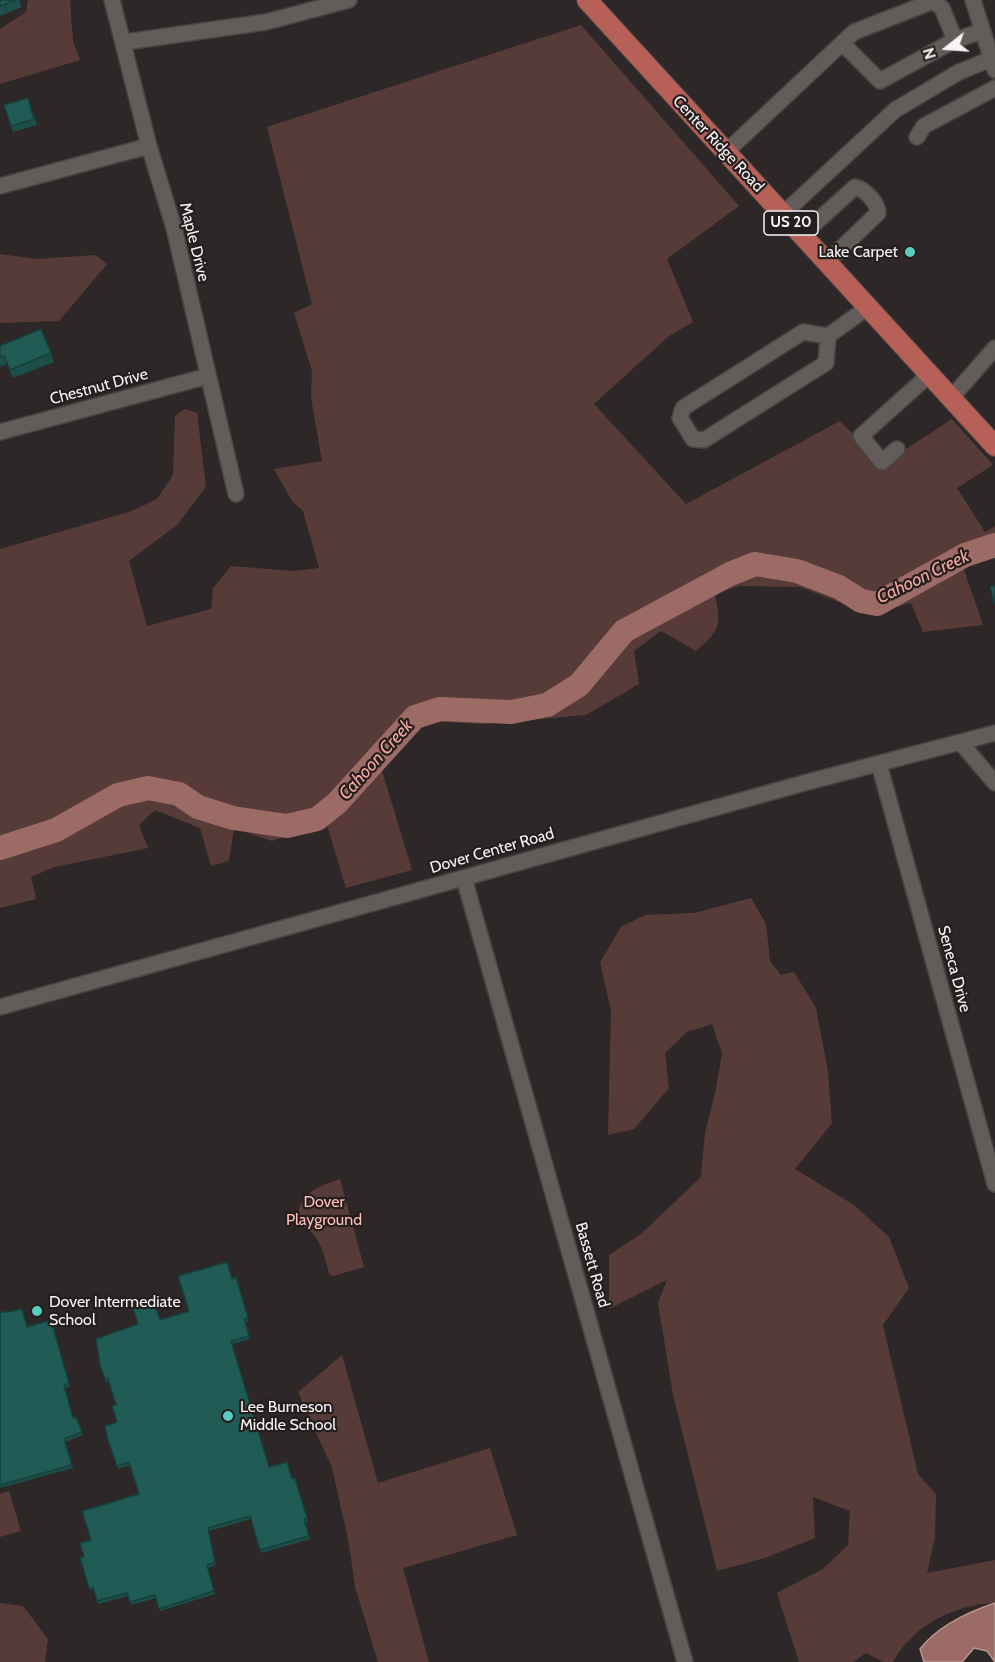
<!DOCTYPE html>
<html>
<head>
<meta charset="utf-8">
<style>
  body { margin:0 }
  #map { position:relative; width:995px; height:1662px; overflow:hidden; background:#2d2827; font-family:Cabin,sans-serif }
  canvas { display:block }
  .north { position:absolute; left:917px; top:18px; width:60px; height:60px; -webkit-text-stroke:4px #241e1e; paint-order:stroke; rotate:253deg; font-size:16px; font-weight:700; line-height:24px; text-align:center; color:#f8f4f3 }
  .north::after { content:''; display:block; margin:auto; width:21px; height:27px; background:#f8f4f3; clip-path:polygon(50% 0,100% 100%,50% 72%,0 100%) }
</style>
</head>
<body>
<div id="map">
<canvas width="995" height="1662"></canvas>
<div class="north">N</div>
</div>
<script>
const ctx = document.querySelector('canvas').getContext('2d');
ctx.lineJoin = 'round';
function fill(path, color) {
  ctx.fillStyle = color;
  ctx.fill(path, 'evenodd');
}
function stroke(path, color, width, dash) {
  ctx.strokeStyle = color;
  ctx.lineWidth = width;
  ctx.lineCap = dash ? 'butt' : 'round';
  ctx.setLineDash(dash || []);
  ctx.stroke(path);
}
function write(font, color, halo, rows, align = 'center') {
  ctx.font = font + ' Cabin,sans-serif';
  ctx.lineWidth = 4.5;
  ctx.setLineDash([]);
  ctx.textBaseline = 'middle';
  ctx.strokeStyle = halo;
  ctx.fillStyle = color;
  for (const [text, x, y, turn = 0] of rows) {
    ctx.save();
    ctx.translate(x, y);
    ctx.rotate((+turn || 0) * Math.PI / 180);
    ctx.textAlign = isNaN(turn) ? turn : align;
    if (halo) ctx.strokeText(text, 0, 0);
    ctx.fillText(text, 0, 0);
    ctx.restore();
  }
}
const green = new Path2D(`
  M28,0H70L73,41L80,60L0,84V29L26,12Z
  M581,25L739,206L667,259L693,322L669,336L594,404L686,504L840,421L883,464L952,419L993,465L957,488L985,532L995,526V547L962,564L983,625L923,632L911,603L870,614L800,587L739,586L715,594C721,627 721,629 696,651L661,631L634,651L639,684L586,715L482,724L428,721L380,764L412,870L346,888L326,822L272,841L234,828L229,861L211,866L200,828L155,810L139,825L148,848L54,867L31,877L36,899L0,908V549L132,511L157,499L173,475L175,416L185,409L197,413L206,487L177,525L129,561L147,626L211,609L213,588L231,566L293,571L319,568L303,511L292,501L274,469L322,461L311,398L312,371L294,313L312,304L267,127Z
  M0,254L37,259L96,255L107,264L59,321L0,323Z
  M751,898L766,924L770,961L781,975L794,972L816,1008L828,1072L832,1123L795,1169L854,1205L889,1237L909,1288L883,1325L918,1474L936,1494L935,1537L927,1573L995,1560V1603C954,1605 913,1625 893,1662H884L866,1653L853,1662H799L777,1593L823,1569L848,1545L850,1511L813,1497L815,1538L765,1558L717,1571L673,1395L658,1303L667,1280L609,1309V1255L641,1234L701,1177L705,1133L716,1089L722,1053L712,1024L687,1032L665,1053L669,1088L634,1129L608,1135L611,1010L600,962L621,927L645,915L694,913Z
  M340,1179L364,1267L333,1276L329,1274C324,1252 319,1230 295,1223C302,1192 311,1189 340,1179Z
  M342,1355L378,1483L490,1448L517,1535L403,1568L429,1662H378L355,1587L349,1544L332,1468L298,1392Z
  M9,1491L21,1531L0,1537V1494Z
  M0,1603L23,1606L48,1639L45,1662H0Z`);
const water = new Path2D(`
  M995,1603V1662L987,1651L974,1648L962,1662H924L920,1649C938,1626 968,1612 995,1603Z`);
const river = new Path2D(`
  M0,848L56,830L118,795L148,788L179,794L198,807L233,818L287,826L317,819L337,803L415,717L440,709L511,712L547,705L579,685L624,631L730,574L755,564L797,571L839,587L861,601L877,604L965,555L995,545`);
const minor = new Path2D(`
  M112,0L149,146L174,228L236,494
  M973,0L995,70
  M125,42L266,22L349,0
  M842,43L880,81L955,40
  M917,137L924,126L995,88
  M726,152L854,32L933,1L942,8L955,40L983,31
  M0,186L149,146
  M783,214L895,110L959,72L991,59
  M802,235L855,187C865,189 878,203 878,213L827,262
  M828,336L803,332L683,408L680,418L693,439L704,440L826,363L828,336L868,307
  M952,397L995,348
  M0,432L208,376
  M897,449L882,462L861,436L930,374
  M960,742L995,783
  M879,764L995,1184
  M464,878L685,1662
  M0,1007L804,783L995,733`);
const major = new Path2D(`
  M587,0L995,446`);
const wall = new Path2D(`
  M0,0H19L22,7L0,16Z
  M28,98L37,125L13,132L4,105Z
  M41,329L54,362L13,378L7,364L0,367V346Z
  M236,1277L249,1321L245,1322L250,1339L232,1344L269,1467L292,1479L295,1478L308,1521L305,1522L310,1539L261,1553L251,1519L209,1531L216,1565L208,1568L215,1594L160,1611L156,1598L131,1605L128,1596L98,1604L93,1589L90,1590L80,1558L84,1557L91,1540L139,1494L130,1465L118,1469L107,1437L117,1422L116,1405L109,1381L106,1382L100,1365L160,1320L189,1311L232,1279Z
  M0,1312L27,1327L51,1320L70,1386L65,1388L73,1418L76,1417L83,1435L65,1442L73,1468L0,1488Z`);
const building = new Path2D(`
  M0,0H15L0,6Z
  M28,98L34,119L11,126L4,105Z
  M41,329L51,353L10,370L4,356L0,357V346Z
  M995,586V605L990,587Z
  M227,1262L232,1279L236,1277L248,1318L244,1319L249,1336L231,1341L269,1467L287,1462L292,1479L295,1478L307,1518L304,1519L309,1536L260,1550L250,1516L208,1528L215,1562L207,1565L214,1591L159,1609L155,1595L130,1602L127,1593L97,1601L93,1587L89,1588L80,1558L84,1557L80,1543L91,1540L82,1511L139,1494L129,1462L117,1466L107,1437L105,1426L117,1422L112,1406L116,1405L108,1378L105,1379L100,1365L96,1339L138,1324L133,1308L154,1302L160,1320L189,1311L178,1276Z
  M22,1309L27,1327L51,1320L69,1383L64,1385L73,1418L76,1417L82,1432L64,1439L72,1465L0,1485V1312H8Z`);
const markers = [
  [910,252,6,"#59cebe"],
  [37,1311,6,"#59cebe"],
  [228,1416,6,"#59cebe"]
];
const shields = [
  [791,223,54]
];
const shieldNames = [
  ["US 20",791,223]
];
const streetNames = [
  ["Center Ridge Road",718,144,47],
  ["Maple Drive",194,242,76],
  ["Chestnut Drive",99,387,-15],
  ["Dover Center Road",492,851,-16],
  ["Seneca Drive",954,969,75],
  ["Bassett Road",592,1265,74]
];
const poiNames = [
  ["Lake Carpet",898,252,"right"],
  ["Dover Intermediate",49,1302],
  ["School",49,1320],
  ["Lee Burneson",240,1407],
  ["Middle School",240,1425]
];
const parkNames = [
  ["Dover",324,1202],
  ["Playground",324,1220]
];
const waterNames = [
  ["Cahoon Creek",923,577,-26],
  ["Cahoon Creek",376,760,-48]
];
fill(green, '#573b38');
fill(water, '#9c6b65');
stroke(water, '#b89490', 1.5);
stroke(river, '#9c6b65', 24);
stroke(minor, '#484342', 18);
stroke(major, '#484342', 22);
stroke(minor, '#625c5b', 15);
stroke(major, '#b66058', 20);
fill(wall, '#1c4f49');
fill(building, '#205c55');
stroke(building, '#16403c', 1.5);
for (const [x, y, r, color] of markers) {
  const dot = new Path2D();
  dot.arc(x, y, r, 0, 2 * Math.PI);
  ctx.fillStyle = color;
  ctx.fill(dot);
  stroke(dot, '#241e1e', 2);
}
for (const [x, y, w] of shields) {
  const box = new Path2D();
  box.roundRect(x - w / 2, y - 12, w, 24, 4.5);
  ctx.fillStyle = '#241e1e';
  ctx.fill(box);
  stroke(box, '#f8f4f3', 1.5);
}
write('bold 15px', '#f8f4f3', null, shieldNames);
write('16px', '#f8f4f3', '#241e1e', streetNames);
write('16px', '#f8f4f3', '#241e1e', poiNames, 'left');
write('16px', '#ffc0b7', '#241e1e', parkNames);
write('italic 18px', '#f6a89e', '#241e1e', waterNames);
</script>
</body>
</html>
